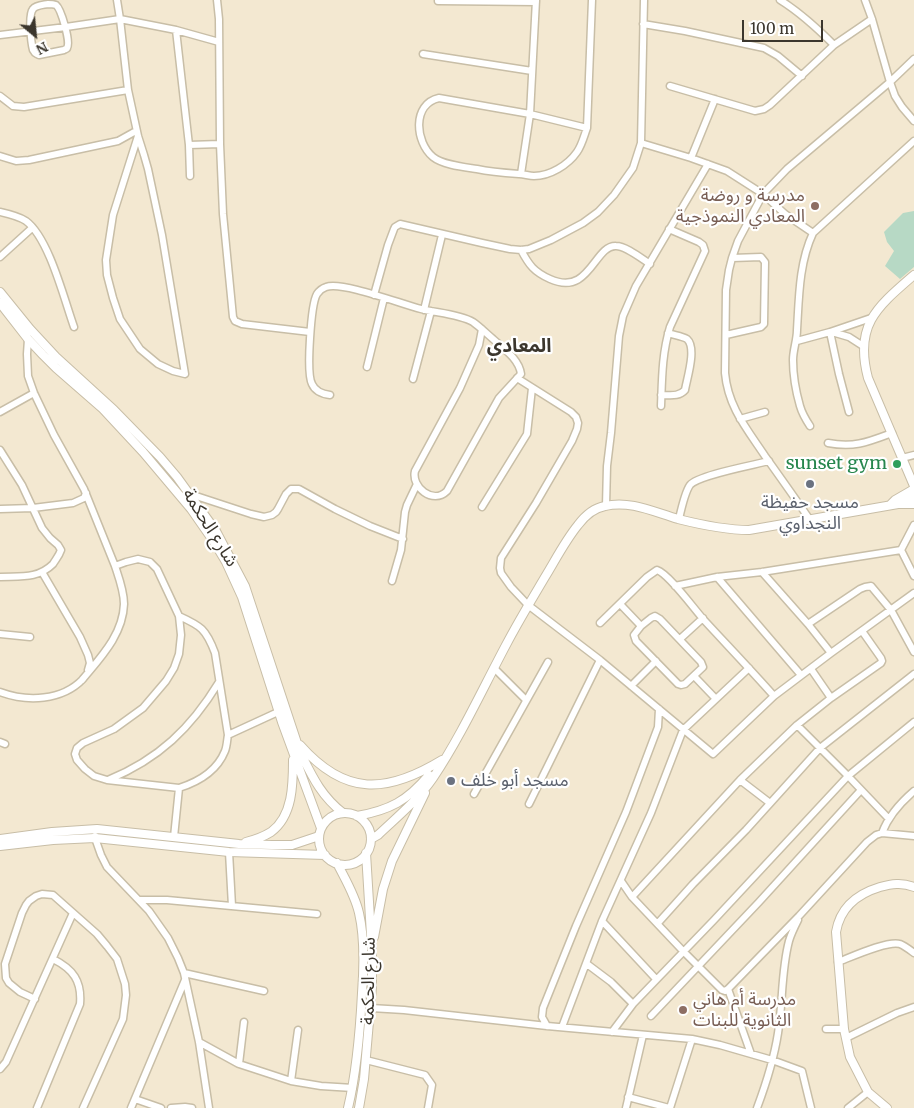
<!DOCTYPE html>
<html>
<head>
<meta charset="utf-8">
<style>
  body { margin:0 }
  #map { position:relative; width:914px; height:1108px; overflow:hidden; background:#f3e8d1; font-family:Merriweather,serif }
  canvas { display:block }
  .north { position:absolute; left:10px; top:10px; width:50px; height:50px; -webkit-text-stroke:4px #fff; paint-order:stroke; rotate:152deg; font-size:14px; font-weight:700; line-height:20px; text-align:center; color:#3b362d }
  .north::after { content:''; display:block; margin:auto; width:18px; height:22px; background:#3b362d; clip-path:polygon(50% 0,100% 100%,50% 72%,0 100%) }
  .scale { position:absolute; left:742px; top:20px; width:81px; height:22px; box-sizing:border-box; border:2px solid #3b362d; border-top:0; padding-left:6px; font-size:15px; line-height:18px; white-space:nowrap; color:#3b362d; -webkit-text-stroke:4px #fff; paint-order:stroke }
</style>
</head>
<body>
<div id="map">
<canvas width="914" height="1108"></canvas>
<div class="north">N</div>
<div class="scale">100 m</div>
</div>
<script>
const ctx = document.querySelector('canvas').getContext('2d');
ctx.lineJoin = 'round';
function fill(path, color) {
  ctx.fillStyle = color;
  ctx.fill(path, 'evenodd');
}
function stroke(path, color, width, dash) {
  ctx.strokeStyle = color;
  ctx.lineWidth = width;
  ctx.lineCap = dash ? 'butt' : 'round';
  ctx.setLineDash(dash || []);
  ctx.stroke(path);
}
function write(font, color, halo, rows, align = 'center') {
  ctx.font = font + ' Merriweather,"Noto Sans Arabic",serif';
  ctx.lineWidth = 4.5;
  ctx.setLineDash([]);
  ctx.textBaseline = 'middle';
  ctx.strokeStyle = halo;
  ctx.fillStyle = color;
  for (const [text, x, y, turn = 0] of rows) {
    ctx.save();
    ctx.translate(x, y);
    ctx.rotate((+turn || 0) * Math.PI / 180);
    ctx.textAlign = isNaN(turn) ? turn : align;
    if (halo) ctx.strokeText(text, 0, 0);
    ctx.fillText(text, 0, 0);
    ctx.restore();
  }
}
const green = new Path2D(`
  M914,211V267L900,279L885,266L894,251L887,242L884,232L903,213Z`);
const minor = new Path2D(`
  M117,0L120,19L128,90L138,136L144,155L148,169L162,235L185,374L173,371L158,364L140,349L120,319L113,298L107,275L106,260L113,215L138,136
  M217,0L219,19L220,144L223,214L233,317L235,321L242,324L310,332
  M780,0C801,13 817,28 834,45
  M865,0L872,19L890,82L895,96L902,107L914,121
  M438,1L536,2
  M48,4C51,4 53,4 56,5C61,9 71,42 67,48C67,49 65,49 64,50L39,55C35,53 35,54 33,50C31,42 28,15 33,9C36,5 43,5 48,4Z
  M643,24L685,31L764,48L778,56L802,76
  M176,30L189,145L190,176
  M0,35L66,27L120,19L176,30L219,42
  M423,54L532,71
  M670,86L755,111L764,109L770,105L834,45L872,19
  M0,96L13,106L24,107L128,90
  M587,128L530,114L439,98C412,104 415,142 433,157C443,165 464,167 477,169C491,172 505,173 519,174C524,174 529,176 534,176C550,176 568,165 577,152C582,145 584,136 587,128L592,0
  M641,143L691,158L727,171L763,194L785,214L813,233
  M189,145L220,144
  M0,156L16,161L29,160L118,141L136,131
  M691,158L715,99
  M521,174L530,114L536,0
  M0,212C9,214 18,216 26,221C49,238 64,299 74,327
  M521,250C529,265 534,272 550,279C590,297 594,245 616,246C626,246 642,259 650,264
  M0,257L32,228
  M374,295L388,245L394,229L395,227L400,224L482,243L510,249L521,250L529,249L551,240L583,223L598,212L614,195L633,168L641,143L644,0
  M424,310L442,235
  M830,332L839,374L849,412
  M832,332L849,337L863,346
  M726,335L739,332L761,327L764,324L765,262L761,257L732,258
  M28,339L27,354L28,376L34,393L54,435L84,489L115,566
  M797,341L830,332L871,318
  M367,367L384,298
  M517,378L571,412L576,417L578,423L577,429L572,441L536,503L501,558L500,568L501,573L511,587L528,605L600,660L713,754L774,696L831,653L914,593
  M413,379L431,311
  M330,395C322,394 315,391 312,384C306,373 311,304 317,294C319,291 323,288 326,287C342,281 401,304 421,309C437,313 459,314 473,322C480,327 486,333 493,339C504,349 519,359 521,374L499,398L447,491C433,505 411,487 415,471L460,388L479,345L482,329
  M661,395C670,395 679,397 685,390C687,378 697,348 687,339C682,336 673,335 668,333
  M661,406C662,379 662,353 670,327L705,251L703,245L699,242L669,229
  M0,412L34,393
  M740,419L765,412
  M810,426C806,420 802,413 800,406C796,392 793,375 793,360C793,350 797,340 797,330C799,297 799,263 813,233L914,141
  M828,443C854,448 868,442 892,433
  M0,450L22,485L42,528L50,538L58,545L61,550C59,556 56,559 53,564C38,579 20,576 0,577
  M902,458L914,455
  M190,494L251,514L264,517L272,515L276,512L278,509L286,494L291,489H299L335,509L370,526L403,539
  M606,506L607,466L611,433L619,336L623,316L636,286L708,164
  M482,507L527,434L532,388
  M0,509L33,508L73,503L84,498L86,493
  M679,519C681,510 685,492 690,485C698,475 754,465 769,461
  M810,520C795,498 780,477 765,456C747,429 728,407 725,373L726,290L729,270L732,258L738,241L763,194L787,169L890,82L914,59
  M914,525L901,550L914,576
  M42,572L80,637L88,655L90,663L88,670
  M762,572L808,624L831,653
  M717,577L801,675
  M392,581L401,550L405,512L407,505L417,484
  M675,586L717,577L762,572L901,550
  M620,604L641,626L634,635L636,641L678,684L681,685L685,684L703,667L701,662L660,619L655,616L651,618L641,626
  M179,616C201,626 206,629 215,653L228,735L278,712
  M600,623L647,577L657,570C669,574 694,609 704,620C727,645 751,670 774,696
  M808,624L860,589L865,587L871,586L891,610L914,652
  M0,634L30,637
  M680,639L703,618
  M494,668L526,700
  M811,669L831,698
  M694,676L716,699
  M82,680C100,658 123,635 124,604C124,591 119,578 115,566L126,562L138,559L150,562L157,569L179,616L181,635L179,654L174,668L166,681L143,708L114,729L83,743L77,748L75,754L77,760L85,769L94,776L107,780L179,788L174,837
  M631,686L656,661
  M0,692C27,702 62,701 83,679
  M797,725L848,776L889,819
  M0,742L5,744
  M108,780C159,759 191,728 219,682
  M740,780L770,803
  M179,788C198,782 217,771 225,751C227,746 227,740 228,735
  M474,794L548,662
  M529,804L600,660
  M882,833C888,817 900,803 914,791
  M95,836V838L101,855L107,867L149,911L168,938L178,958L184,973L199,1042L209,1108
  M229,852L232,906
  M621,881L632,897L683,951L722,990L725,991L728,989L799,916L867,842L876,835L882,833L914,836
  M632,897L740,780L797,725L831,698L881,663L882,661L881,658L862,631
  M139,900H167L317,914
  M602,921L656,979
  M658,923L693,884L746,830L820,748L914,674
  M838,962C851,957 888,940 900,944C905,946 910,950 914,953
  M587,964L611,982L633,1004
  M184,973L264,991
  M728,989L751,1054
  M35,999L20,992L9,983L6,978L5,964L22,913L26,905L29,901L36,896L42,894L53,895L97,934L107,946L117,959L125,984L126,995L123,1019L83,1108
  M371,1008L404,1010L547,1026L692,1039L720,1045L772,1060L802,1071L811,1108
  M651,1016L759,902L861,790
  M547,1026L542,1017L543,1008L576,926L626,812L658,727L659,709
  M562,1027L602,921L651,813L683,730L749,668
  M826,1029H844
  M612,1032L633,1004L714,920L848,776L914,722
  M846,1038L897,1013L914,1007
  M199,1042L239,1064L291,1081L321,1086L353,1088
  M366,1060L425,1075L432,1085L428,1108
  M239,1064L244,1022
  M0,1069L6,1062L73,913
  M291,1081L298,1030
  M628,1097L669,1108
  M135,1099L161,1108
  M37,1108L80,1004C82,981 73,969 53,959
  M131,1108L185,980
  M171,1108L185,1107L192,1108
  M626,1108L643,1035
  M670,1108L692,1039
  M757,1108C766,1084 774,1059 778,1033C783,1003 781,971 789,941C791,934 795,926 798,920
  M848,1108L868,1092`);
const tertiary = new Path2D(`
  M914,275C877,307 854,325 868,378L914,486
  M0,292L30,329L56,357L114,410L160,457L177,477L216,531L245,586L300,752C312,776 321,796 343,813
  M0,303L28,339L43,355L56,368L103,409L143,452L191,509L214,542L226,562L242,597L282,722L321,828
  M900,504H914
  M890,505L895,500L914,489
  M300,745C345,796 386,794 442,760
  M319 839a26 26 0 1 1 52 0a26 26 0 1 1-52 0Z
  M357,816C390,810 407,801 429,775
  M0,839L52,832L97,829L239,844L272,845H292L319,836
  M371,839L378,835C397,817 418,800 433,778C461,736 482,690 506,645C518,622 532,599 545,577C556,559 565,541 578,525C584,517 594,508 605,506C630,500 654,512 678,519C702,525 725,530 749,530L898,504L914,496
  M246,842C254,840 263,837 271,832C293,816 293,784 293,760
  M0,846L53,840L95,838L229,852L325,855
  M337,863C345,879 355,895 359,913C365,939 364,967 362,993C360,1032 357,1070 348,1108
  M374,937L383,889L392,861L425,793
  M359,1108L364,1079L372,987V951L366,853
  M887,1108L868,1092L850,1057L844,1029L836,932C840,908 857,894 880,887C891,884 902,882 914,887`);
const markers = [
  [815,206,5,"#8d6e63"],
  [897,464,5,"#2e9e5b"],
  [810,484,5,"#6b7280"],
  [451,781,5,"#6b7280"],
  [683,1010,5,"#8d6e63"]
];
const educationNames = [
  ["مدرسة و روضة",805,196],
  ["المعادي النموذجية",805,217],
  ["مدرسة أم هاني",693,1000,"left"],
  ["الثانوية للبنات",693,1021,"left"]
];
const leisureNames = [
  ["sunset gym",887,464]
];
const worshipNames = [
  ["مسجد حفيظة",810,503],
  ["النجداوي",810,524],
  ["مسجد أبو خلف",461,781,"left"]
];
const streetNames = [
  ["شارع الحكمة",210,528,58],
  ["شارع الحكمة",369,981,-89]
];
const neighbourhoodNames = [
  ["المعادي",519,347]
];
fill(green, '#b7d9c5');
stroke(minor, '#c8bea7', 9);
stroke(tertiary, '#c8bea7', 10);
stroke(minor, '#fff', 6);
stroke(tertiary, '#fff', 8);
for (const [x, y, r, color] of markers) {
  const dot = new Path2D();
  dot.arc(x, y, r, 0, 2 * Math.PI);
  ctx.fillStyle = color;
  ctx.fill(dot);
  stroke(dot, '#fff', 2);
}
write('18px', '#785e54', '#fff', educationNames, 'right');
write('18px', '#27864d', '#fff', leisureNames, 'right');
write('18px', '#5b616d', '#fff', worshipNames);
write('18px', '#3b362d', '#fff', streetNames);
write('bold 19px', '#3b362d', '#fff', neighbourhoodNames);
</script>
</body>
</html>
